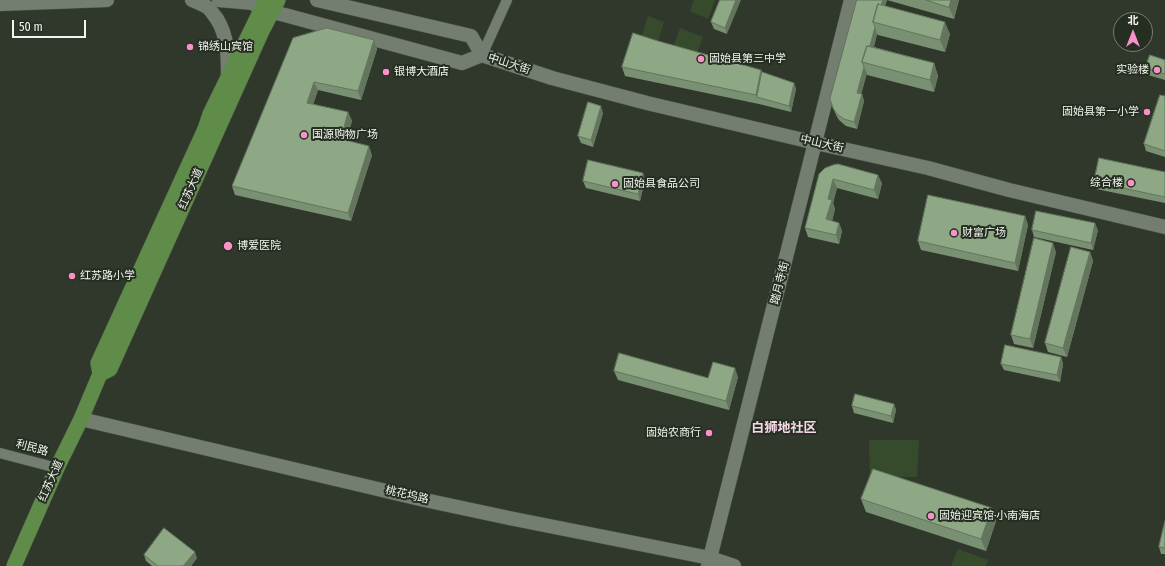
<!DOCTYPE html>
<html>
<head>
<meta charset="utf-8">
<style>
  body { margin:0 }
  #map { position:relative; width:1165px; height:566px; overflow:hidden; background:#30382c; font-family:"Fira Sans Condensed","Noto Sans SC",sans-serif }
  canvas { display:block }
  .north { position:absolute; left:1113px; top:12px; width:40px; height:40px; box-sizing:border-box; background:#262e22; border:1px solid #777e74; border-radius:50%; rotate:0deg; font-size:11px; font-weight:700; line-height:16px; text-align:center; color:#f0f6ee }
  .north::after { content:''; display:block; margin:auto; width:14px; height:18px; background:#f990ca; clip-path:polygon(50% 0,100% 100%,50% 72%,0 100%) }
  .scale { position:absolute; left:12px; top:20px; width:74px; height:18px; box-sizing:border-box; border:2px solid #f0f6ee; border-top:0; padding-left:5px; font-size:12px; line-height:14px; white-space:nowrap; color:#f0f6ee; -webkit-text-stroke:3px #262e22; paint-order:stroke }
</style>
</head>
<body>
<div id="map">
<canvas width="1165" height="566"></canvas>
<div class="north">北</div>
<div class="scale">50 m</div>
</div>
<script>
const ctx = document.querySelector('canvas').getContext('2d');
ctx.lineJoin = 'round';
function fill(path, color) {
  ctx.fillStyle = color;
  ctx.fill(path, 'evenodd');
}
function stroke(path, color, width, dash) {
  ctx.strokeStyle = color;
  ctx.lineWidth = width;
  ctx.lineCap = dash ? 'butt' : 'round';
  ctx.setLineDash(dash || []);
  ctx.stroke(path);
}
function write(font, color, halo, rows, align = 'center') {
  ctx.font = font + ' "Fira Sans Condensed","Noto Sans SC",sans-serif';
  ctx.lineWidth = 4;
  ctx.setLineDash([]);
  ctx.textBaseline = 'middle';
  ctx.strokeStyle = halo;
  ctx.fillStyle = color;
  for (const [text, x, y, turn = 0] of rows) {
    ctx.save();
    ctx.translate(x, y);
    ctx.rotate((+turn || 0) * Math.PI / 180);
    ctx.textAlign = isNaN(turn) ? turn : align;
    if (halo) ctx.strokeText(text, 0, 0);
    ctx.fillText(text, 0, 0);
    ctx.restore();
  }
}
const green = new Path2D(`
  M694,0H715L708,19L690,11Z
  M648,16L664,22L658,41L642,36Z
  M680,28L703,37L696,56L673,48Z
  M869,440H919L917,477L870,476Z
  M958,549L988,560L986,566H951Z`);
const street = new Path2D(`
  M482,55L507,0
  M0,453L57,468`);
const secondary = new Path2D(`
  M192,0C197,2 202,4 207,7C210,9 214,15 217,19C228,37 228,56 228,77
  M219,0L253,3L261,10L285,15L462,63L482,55L552,78L647,103L816,143L928,168L1009,190L1165,227
  M317,0L471,36L482,55
  M0,4L107,0
  M81,419L420,499L509,518L710,558L734,566
  M708,566L851,0`);
const primary = new Path2D(`
  M100,374L110,369L262,31L278,0
  M14,566L57,468L81,419L100,374L98,363L205,129L210,114L266,0`);
const wall = new Path2D(`
  M720,0L727,34L714,29L711,22Z
  M857,0H959L954,19L887,0L885,6L950,34L945,52L878,35L877,34L874,47L934,63L938,76L934,92L867,75V73L861,94H862L864,101L857,129L846,126L839,120L836,115L833,108Z
  M327,28L374,40L377,49L361,100L318,90L313,104L348,112L352,121L346,141L372,155L351,221L235,195L232,186Z
  M658,41L761,70L762,72L794,83L796,89L791,112L759,104L625,76L622,67Z
  M1165,60V80L1148,75L1145,68Z
  M1165,96V157L1146,151L1144,144Z
  M603,113L593,147L581,143L578,136Z
  M838,164L882,183L878,199L837,188L833,203L835,209L832,221L839,223L842,231L839,244L808,237L805,228Z
  M1165,172V203L1096,189L1094,182Z
  M643,173L645,180L640,201L586,188L583,181Z
  M1025,216L1028,225L1018,271L921,250L918,241Z
  M1032,230H1098L1093,250L1034,237Z
  M1056,252L1033,348L1014,344L1011,335Z
  M1090,252L1093,261L1067,357L1048,352L1045,343Z
  M1061,357L1063,364L1060,382L1004,370L1001,364Z
  M614,371L708,378L738,377L729,410L618,380Z
  M894,404L896,410L893,423L854,413L852,406Z
  M861,499L996,521L986,551L866,512Z
  M1165,521V554H1161L1159,547Z
  M144,555L197,558L191,566H152L146,561Z`);
const shadedWall = new Path2D(`
  M736,0H741L727,34L725,28Z
  M883,0H887L880,24L876,23Z
  M951,0H959L954,19L949,7Z
  M945,22L950,34L945,52L940,40Z
  M875,27L877,34L869,64L865,63Z
  M374,40L377,49L361,100L358,91Z
  M934,63L938,76L934,92L930,80Z
  M864,67L867,73L860,99L857,93Z
  M761,70L764,79L757,97L756,95Z
  M314,82L318,90L311,112L307,103Z
  M794,83L796,89L791,112L789,106Z
  M862,94L864,101L857,129L854,122Z
  M601,106L603,113L593,147L591,140Z
  M348,112L352,121L344,148L341,139Z
  M369,146L372,155L351,221L348,213Z
  M643,173L645,180L640,201L638,194Z
  M878,175L882,183L878,199L874,190Z
  M833,179L837,188L833,203L835,209L830,228L826,219L828,199Z
  M1025,216L1028,225L1018,271L1015,263Z
  M839,223L842,231L839,244L836,235Z
  M1095,223L1098,230L1093,250L1091,243Z
  M1053,243L1056,252L1033,348L1030,339Z
  M1090,252L1093,261L1067,357L1063,348Z
  M1061,357L1063,364L1060,382L1057,375Z
  M735,368L738,377L729,410L726,401Z
  M894,404L896,410L893,423L891,416Z
  M992,508L996,521L986,551L981,539Z
  M195,552L197,558L191,566H183Z`);
const building = new Path2D(`
  M720,0H736L725,28L711,22Z
  M857,0H883L881,5L878,4L873,22L875,27L870,46H867L862,62L864,67L857,93L862,94L854,122L844,119L837,114L833,108L830,99Z
  M926,0H951L949,7Z
  M878,4L945,22L940,40L873,22Z
  M327,28L374,40L358,91L314,82L307,103L348,112L341,139L369,146L348,213L232,186L293,38Z
  M633,33L658,41L761,70L756,95L622,67Z
  M867,46L934,63L930,80L862,62Z
  M1150,55L1165,60V74L1145,68Z
  M762,72L794,83L789,106L757,97Z
  M1160,95L1165,96V151L1144,144Z
  M588,102L601,106L591,140L578,136Z
  M1099,158L1165,172V197L1094,182Z
  M588,160L643,173L638,194L583,181Z
  M838,164L878,175L874,190L833,179L828,199L832,200L826,219L839,223L836,235L805,228L819,174L825,168L833,165Z
  M928,195L1025,216L1015,263L918,241Z
  M1036,211L1095,223L1091,243L1032,230Z
  M1034,238L1053,243L1030,339L1011,335Z
  M1071,247L1090,252L1063,348L1045,343Z
  M1005,345L1061,357L1057,375L1001,364Z
  M619,353L708,378L713,362L735,368L726,401L614,371Z
  M855,394L894,404L891,416L852,406Z
  M873,469L992,508L981,539L861,499Z
  M1165,521V548L1159,547Z
  M164,528L195,552L183,566H158L144,555Z`);
const markers = [
  [190,47,4,"#f990ca"],
  [701,59,4,"#f990ca"],
  [1157,70,4,"#f990ca"],
  [386,72,4,"#f990ca"],
  [1147,112,4,"#f990ca"],
  [304,135,4,"#f990ca"],
  [1131,183,4,"#f990ca"],
  [615,184,4,"#f990ca"],
  [954,233,4,"#f990ca"],
  [228,246,5,"#f990ca"],
  [72,276,4,"#f990ca"],
  [709,433,4,"#f990ca"],
  [931,516,4,"#f990ca"]
];
const poiNames = [
  ["锦绣山宾馆",198,47],
  ["固始县第三中学",709,59],
  ["实验楼",1149,70,"right"],
  ["银博大酒店",394,72],
  ["固始县第一小学",1139,112,"right"],
  ["国源购物广场",312,135],
  ["综合楼",1123,183,"right"],
  ["固始县食品公司",623,184],
  ["财富广场",962,233],
  ["博爱医院",237,246],
  ["红苏路小学",80,276],
  ["固始农商行",701,433,"right"],
  ["固始迎宾馆·小南海店",939,516]
];
const streetNames = [
  ["中山大街",509,64,18],
  ["中山大街",822,144,13],
  ["红苏大道",191,189,-66],
  ["踏月寺街",780,283,-76],
  ["利民路",32,448,15],
  ["红苏大道",51,481,-66],
  ["桃花坞路",407,495,13]
];
const quarterNames = [
  ["白狮地社区",784,428]
];
fill(green, '#364b2c');
stroke(street, '#4c5348', 11);
stroke(secondary, '#4c5348', 15);
stroke(primary, '#4c5348', 16);
stroke(street, '#747e70', 10);
stroke(secondary, '#747e70', 14);
stroke(primary, '#608c49', 15);
fill(wall, '#7a9072');
fill(shadedWall, '#63755c');
fill(building, '#8ea784');
stroke(building, '#63755c', 1);
for (const [x, y, r, color] of markers) {
  const dot = new Path2D();
  dot.arc(x, y, r, 0, 2 * Math.PI);
  ctx.fillStyle = color;
  ctx.fill(dot);
  stroke(dot, '#262e22', 1.5);
}
write('11px', '#f0f6ee', '#262e22', poiNames, 'left');
write('11px', '#f0f6ee', '#262e22', streetNames);
write('bold 13px', '#f7d8e7', '#262e22', quarterNames);
</script>
</body>
</html>
